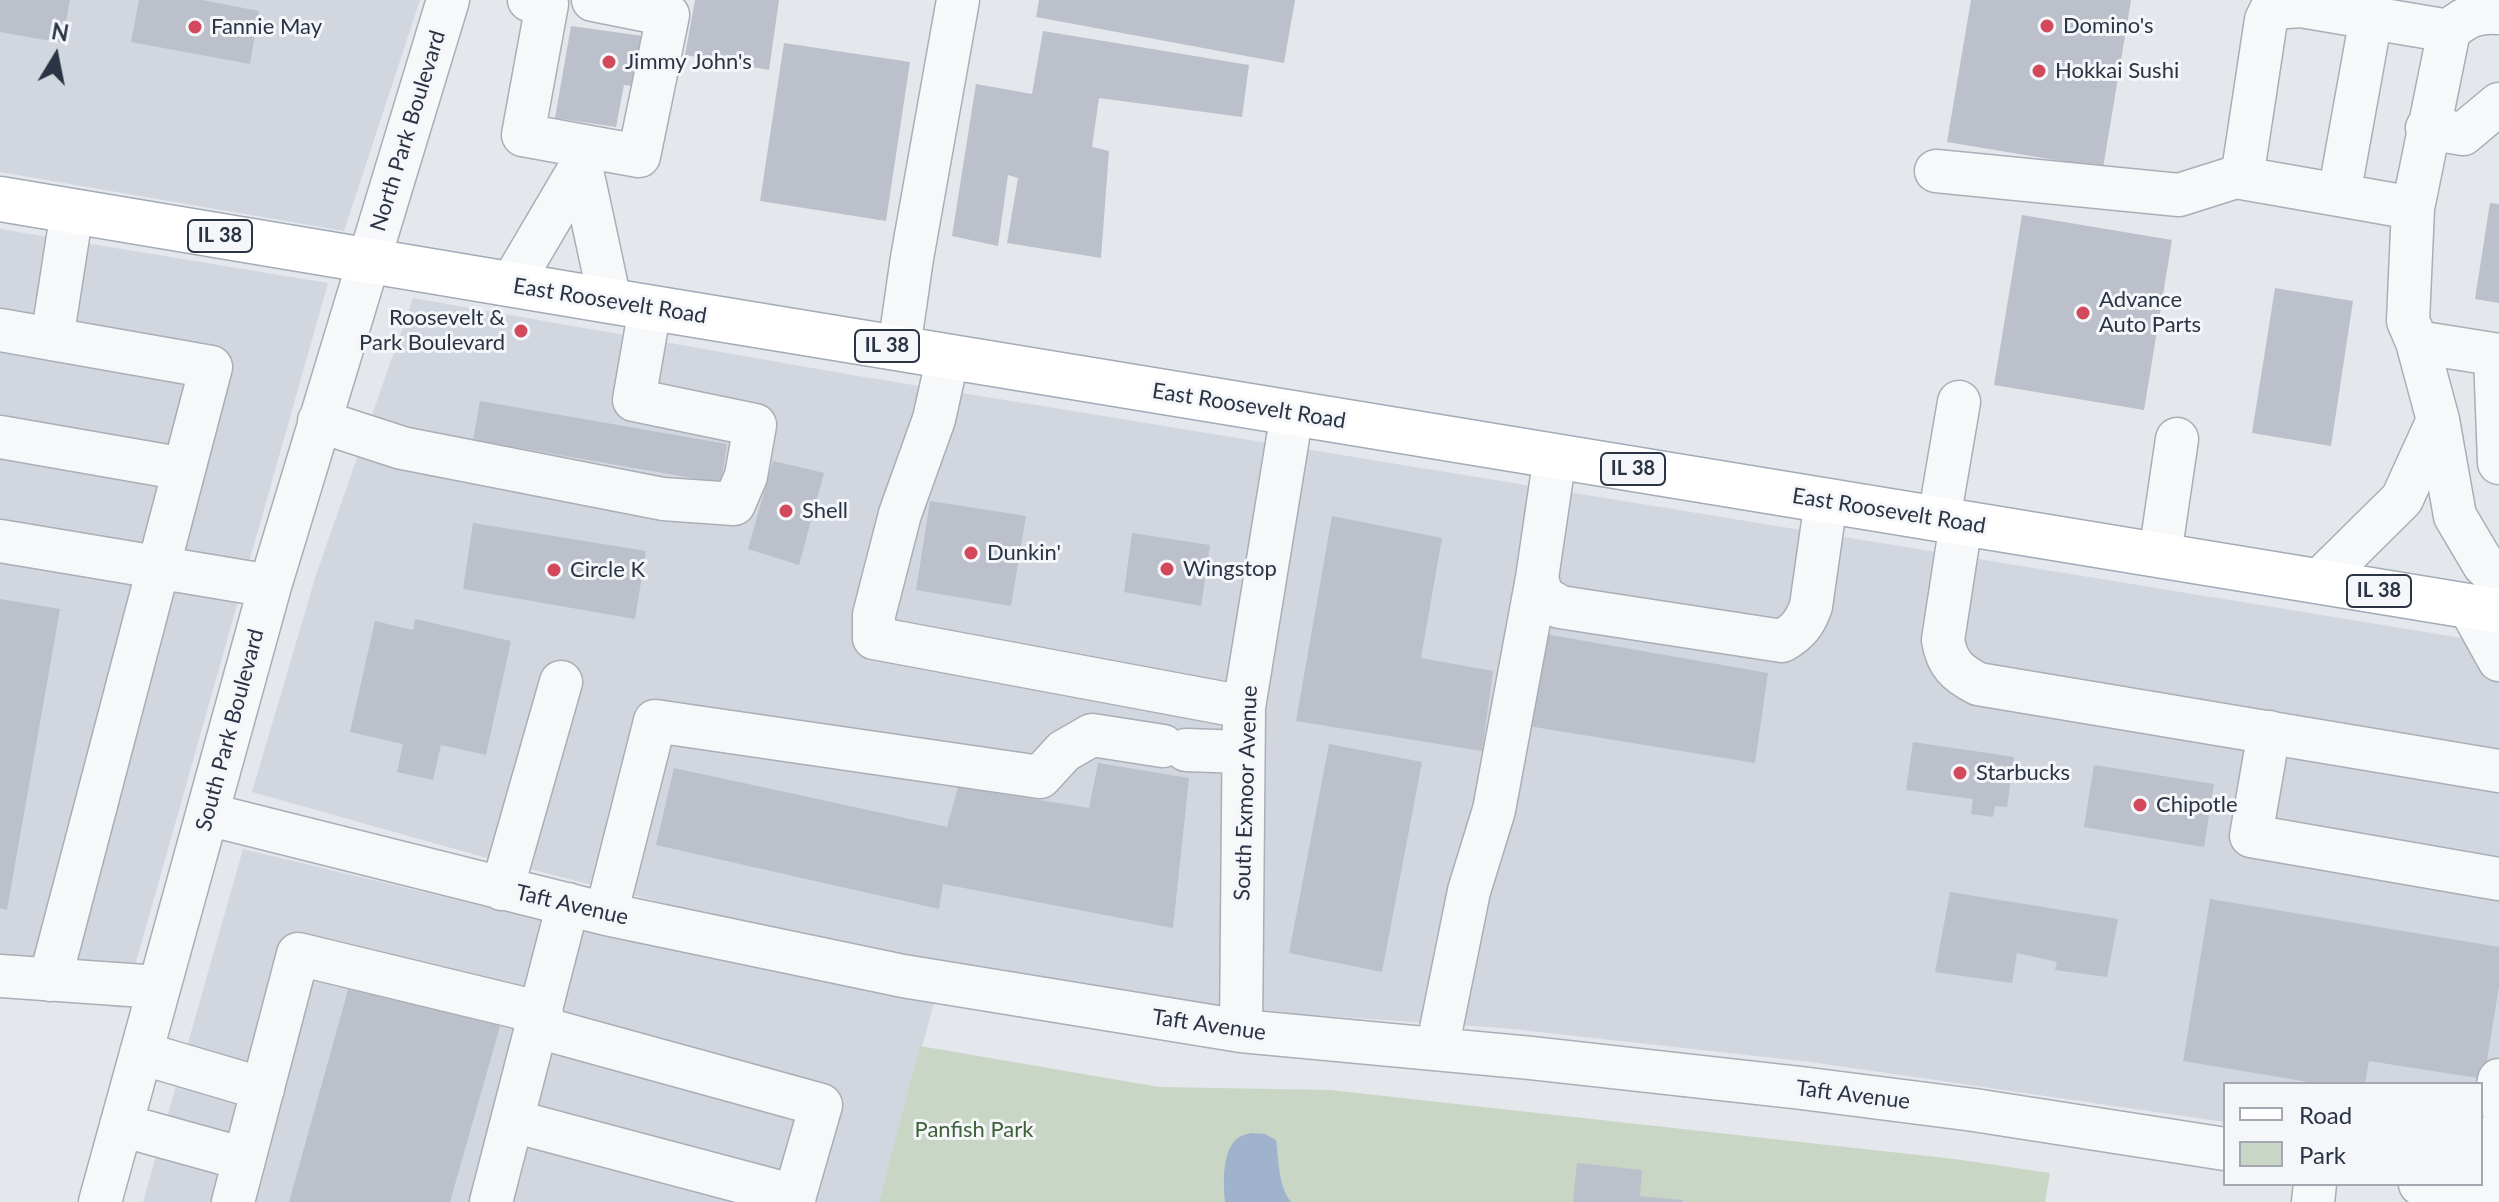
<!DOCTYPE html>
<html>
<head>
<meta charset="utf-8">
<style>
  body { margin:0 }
  #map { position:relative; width:2499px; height:1202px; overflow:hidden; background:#e4e7ec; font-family:Lato,sans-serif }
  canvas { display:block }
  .legend { position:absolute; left:2223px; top:1082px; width:260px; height:104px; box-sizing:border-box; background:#f4f6f9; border:2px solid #a4a8b1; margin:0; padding:10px 14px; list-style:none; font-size:24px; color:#2b3445 }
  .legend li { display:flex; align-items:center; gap:16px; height:40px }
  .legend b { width:40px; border:2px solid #a4a8b1 }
  .north { position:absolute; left:16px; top:16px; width:80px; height:80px; -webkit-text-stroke:6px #f4f6f9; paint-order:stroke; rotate:10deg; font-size:22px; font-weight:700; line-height:32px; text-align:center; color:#2b3445 }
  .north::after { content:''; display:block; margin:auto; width:28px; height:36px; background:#2b3445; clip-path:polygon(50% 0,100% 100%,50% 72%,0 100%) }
</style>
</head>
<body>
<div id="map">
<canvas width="2499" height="1202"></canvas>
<ul class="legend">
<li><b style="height:10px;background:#fff"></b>Road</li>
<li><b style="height:22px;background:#c9d6c5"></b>Park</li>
</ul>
<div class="north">N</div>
</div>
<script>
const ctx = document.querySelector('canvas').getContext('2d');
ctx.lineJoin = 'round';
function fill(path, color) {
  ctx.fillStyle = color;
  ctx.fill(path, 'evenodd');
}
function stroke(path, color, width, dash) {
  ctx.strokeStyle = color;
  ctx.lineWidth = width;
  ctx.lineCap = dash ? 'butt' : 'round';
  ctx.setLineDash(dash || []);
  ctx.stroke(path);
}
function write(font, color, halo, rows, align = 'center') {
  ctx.font = font + ' Lato,sans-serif';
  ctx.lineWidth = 6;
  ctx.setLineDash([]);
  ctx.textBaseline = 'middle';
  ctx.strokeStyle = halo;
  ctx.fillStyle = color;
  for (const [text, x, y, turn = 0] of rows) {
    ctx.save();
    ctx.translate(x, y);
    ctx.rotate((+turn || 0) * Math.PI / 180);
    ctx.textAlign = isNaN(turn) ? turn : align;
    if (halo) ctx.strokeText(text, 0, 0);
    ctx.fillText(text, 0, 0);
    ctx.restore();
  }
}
const built = new Path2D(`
  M0,0H420L344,231L0,172Z
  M0,229L328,283L123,1008L0,991Z
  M413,298L852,375L2499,644V1175L2481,1171V1084H2225V1122L1811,1062L1503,1028L1265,1012L1143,998L766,929L494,860L252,792L316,575Z
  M243,849L557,924L936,996L879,1202H143Z`);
const green = new Path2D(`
  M920,1046L1159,1087L1330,1090L1954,1159L2050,1173L2045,1202H879Z`);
const water = new Path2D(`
  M1251,1133L1265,1134L1276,1140C1279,1160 1278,1186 1291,1202H1225C1223,1184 1222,1149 1238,1138C1242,1135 1247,1134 1251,1133Z`);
const building = new Path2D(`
  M0,0H70L62,43L0,32Z
  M139,0H202L259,11L250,64L131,42Z
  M695,0H779L769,70L685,55Z
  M1039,0H1295L1284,63L1036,17Z
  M1971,0H2131L2103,168L1947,142Z
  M571,26L658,38L649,88L624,85L616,127L555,118Z
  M1043,31L1249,65L1242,117L1099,98L1092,147L1109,151L1101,258L1007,243L1018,178L1008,175L998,246L952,236L976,84L1032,94Z
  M784,43L910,62L886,221L760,201Z
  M2490,203L2499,204V303L2475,299Z
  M2022,215L2172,240L2144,410L1994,385Z
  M2275,288L2353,301L2331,446L2252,433Z
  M480,401L727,444L721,483L473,440Z
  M773,461L824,473L799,565L748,549Z
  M930,501L1026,516L1011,606L916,590Z
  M1332,516L1442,538L1421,658L1493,671L1482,751L1296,721Z
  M473,523L646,551L635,619L463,589Z
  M1132,533L1210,545L1201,606L1124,592Z
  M0,599L60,609L7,910L0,908Z
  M415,619L511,641L486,755L441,745L433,780L397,772L403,744L350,732L375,621L413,630Z
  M1539,633L1768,673L1755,763L1528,726Z
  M1913,742L2014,757L2007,807L1995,806L1993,817L1971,814L1973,799L1906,790Z
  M1329,744L1422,762L1382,972L1289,953Z
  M1098,763L1189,778L1173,928L943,884L939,909L656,845L674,768L947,827L958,787L1089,808Z
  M2094,765L2214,784L2204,847L2084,827Z
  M1950,892L2118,919L2107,977L2055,970L2057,962L2017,953L2012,983L1935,972Z
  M2210,899L2499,947V986L2484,1079L2369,1061L2365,1084H2320L2183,1061Z
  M353,972L504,1012L450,1202H289Z
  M1577,1163L1642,1170L1640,1196L1683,1200V1202H1573Z`);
const minor = new Path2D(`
  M529,0L547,4L523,135L639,156L668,15L593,0
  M2499,13C2477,11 2465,17 2449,31L2413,208L2408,321L2417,342L2438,420L2455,516L2484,565L2499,579
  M2427,128L2463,134L2499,104
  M581,166L610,301
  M1936,171L2179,195L2236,177L2413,208
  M2242,178L2266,20L2272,8L2301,6L2449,31
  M2339,195L2371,18
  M511,285L581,166L585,146
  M0,330L211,367L50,980
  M52,339L72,211
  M2417,342L2499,355
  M899,348L912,258L958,0
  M2495,355L2499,463
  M948,356L934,419L900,514L874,615V638L1244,707
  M319,421L402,448L663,499L734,504L746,476L755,425L634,400L650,308
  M0,437L184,469
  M1555,456L1537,578L1542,596L1560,607L1782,641C1798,632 1805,623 1811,606L1826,501
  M1939,519L1959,402
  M1961,523L1943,640C1947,664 1957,673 1978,684L2499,771
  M0,541L270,586
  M2160,555L2177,439
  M2319,581L2402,499L2438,420
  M2469,606L2499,660
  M2269,732L2251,836L2499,879
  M1186,750L1243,752
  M207,814L606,914L903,976L1241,1031L1531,1058L1801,1088L1974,1110L2225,1149
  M502,889L561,682
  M606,914L655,721L1040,777L1064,751L1092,735L1163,746
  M0,976L159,987
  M538,1027L821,1105L793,1202
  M1241,1031L1244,707L1292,413
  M1437,1049L1469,891L1494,810L1537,578
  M141,1053L263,1089
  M2499,1080L2496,1097L2499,1102
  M513,1121L795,1196
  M121,1125L244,1159
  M2420,1184L2499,1199
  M2485,1197L2499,1131
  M100,1202L270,586L448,0
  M233,1202L298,954L542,1013
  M491,1202L568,904
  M2313,1202L2315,1184`);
const major = new Path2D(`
  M0,199L610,301L2499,611`);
const markers = [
  [2047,26,8,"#d1495b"],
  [195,27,8,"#d1495b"],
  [609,62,8,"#d1495b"],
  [2039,71,8,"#d1495b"],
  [2083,313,8,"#d1495b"],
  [521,331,8,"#d1495b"],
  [786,511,8,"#d1495b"],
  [971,553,8,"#d1495b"],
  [1167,569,8,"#d1495b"],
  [554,570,8,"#d1495b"],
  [1960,773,8,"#d1495b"],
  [2140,805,8,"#d1495b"]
];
const shields = [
  [220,236,64],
  [887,346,64],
  [1633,469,64],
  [2379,591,64]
];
const shieldNames = [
  ["IL 38",220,236],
  ["IL 38",887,346],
  ["IL 38",1633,469],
  ["IL 38",2379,591]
];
const poiNames = [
  ["Domino's",2063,26],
  ["Fannie May",211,27],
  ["Jimmy John's",625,62],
  ["Hokkai Sushi",2055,71],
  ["Advance",2099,300],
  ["Auto Parts",2099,325],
  ["Roosevelt &",505,318,"right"],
  ["Park Boulevard",505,343,"right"],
  ["Shell",802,511],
  ["Dunkin'",987,553],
  ["Wingstop",1183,569],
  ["Circle K",570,570],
  ["Starbucks",1976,773],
  ["Chipotle",2156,805]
];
const streetNames = [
  ["North Park Boulevard",408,131,-73],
  ["East Roosevelt Road",610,301,9],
  ["East Roosevelt Road",1249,406,9],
  ["East Roosevelt Road",1889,511,9],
  ["South Park Boulevard",230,730,-75],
  ["South Exmoor Avenue",1246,793,-88],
  ["Taft Avenue",572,905,13],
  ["Taft Avenue",1209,1025,8],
  ["Taft Avenue",1853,1095,7]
];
const parkNames = [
  ["Panfish Park",974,1130]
];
fill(built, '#d2d6de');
fill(green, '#c9d6c5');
fill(water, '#9fb4cc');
fill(building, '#bbc0ca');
stroke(minor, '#a9aeb7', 45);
stroke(major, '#a3abb8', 47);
stroke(minor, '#f7f8fa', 42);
stroke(major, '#fff', 44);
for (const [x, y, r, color] of markers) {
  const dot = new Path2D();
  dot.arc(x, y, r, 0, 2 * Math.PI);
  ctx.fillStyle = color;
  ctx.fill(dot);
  stroke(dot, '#f4f6f9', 3);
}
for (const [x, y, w] of shields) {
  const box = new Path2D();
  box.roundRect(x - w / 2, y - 16, w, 32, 6);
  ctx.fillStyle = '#f4f6f9';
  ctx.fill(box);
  stroke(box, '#2b3445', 2);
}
write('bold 20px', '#2b3445', null, shieldNames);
write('22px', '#2b3445', '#f4f6f9', poiNames, 'left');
write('22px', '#2b3445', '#f4f6f9', streetNames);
write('22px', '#3f6138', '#f4f6f9', parkNames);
</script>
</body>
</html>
